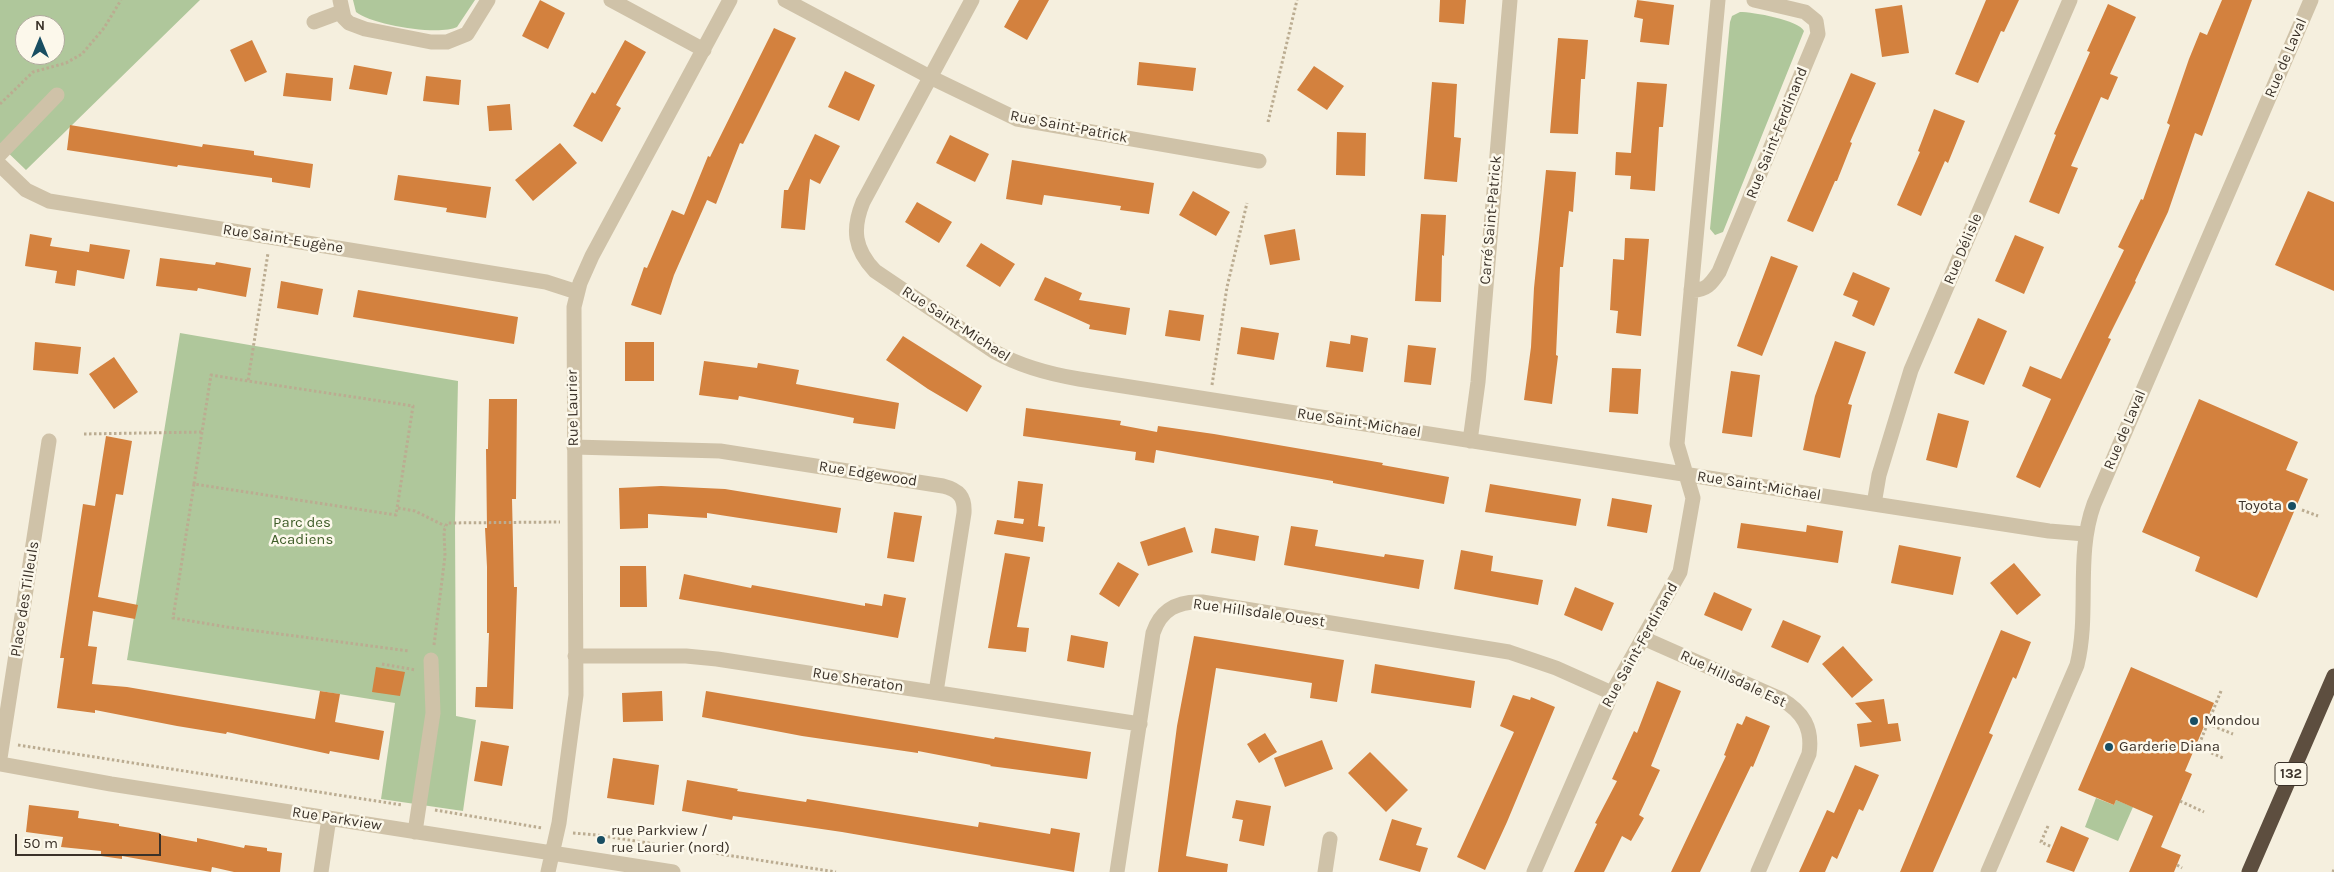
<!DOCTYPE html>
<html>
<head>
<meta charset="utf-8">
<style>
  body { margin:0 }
  #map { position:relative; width:2334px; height:872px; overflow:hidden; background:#f5efde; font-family:Karla,sans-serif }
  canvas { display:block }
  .north { position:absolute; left:15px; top:15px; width:50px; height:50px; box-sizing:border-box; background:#fcf8eb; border:1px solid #afa99d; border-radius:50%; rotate:0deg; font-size:14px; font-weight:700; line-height:20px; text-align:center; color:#3b3229 }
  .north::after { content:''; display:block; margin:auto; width:18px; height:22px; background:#194e62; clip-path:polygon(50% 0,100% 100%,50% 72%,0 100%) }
  .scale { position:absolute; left:15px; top:834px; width:146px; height:22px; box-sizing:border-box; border:2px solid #3b3229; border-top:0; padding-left:6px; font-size:15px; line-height:18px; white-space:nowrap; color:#3b3229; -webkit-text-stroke:4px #fcf8eb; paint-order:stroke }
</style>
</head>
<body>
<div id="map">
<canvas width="2334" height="872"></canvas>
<div class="north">N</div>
<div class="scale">50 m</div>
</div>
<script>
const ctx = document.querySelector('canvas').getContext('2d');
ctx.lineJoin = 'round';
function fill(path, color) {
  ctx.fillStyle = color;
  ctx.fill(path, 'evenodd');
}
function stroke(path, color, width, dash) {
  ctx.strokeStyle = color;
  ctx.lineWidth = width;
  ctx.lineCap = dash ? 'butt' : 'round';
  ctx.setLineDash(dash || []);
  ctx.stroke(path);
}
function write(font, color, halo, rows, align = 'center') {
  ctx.font = font + ' Karla,sans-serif';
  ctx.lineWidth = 5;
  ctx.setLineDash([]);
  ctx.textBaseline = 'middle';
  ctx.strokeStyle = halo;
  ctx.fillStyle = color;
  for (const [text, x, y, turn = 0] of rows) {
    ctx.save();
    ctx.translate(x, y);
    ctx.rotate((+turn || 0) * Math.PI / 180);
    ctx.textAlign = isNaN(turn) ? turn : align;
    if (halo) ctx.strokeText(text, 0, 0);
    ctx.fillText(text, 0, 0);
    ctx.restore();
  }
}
const green = new Path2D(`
  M0,0H200L26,170L0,145ZM25,25H55V55H25Z
  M353,0H475L457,27C439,36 372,25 356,12Z
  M1740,12C1753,12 1799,20 1804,31L1723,232L1715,235L1710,229L1730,22L1732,16Z
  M180,333L458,381L455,522L456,716L476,720L463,811L381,799L395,703L127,660Z
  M2096,798L2114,805L2116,800L2133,807L2118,841L2085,827Z`);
const building = new Path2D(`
  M540,0L565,13L548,49L522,36Z
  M1019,0H1049L1027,40L1004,27Z
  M1440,0H1466L1464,24L1439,22Z
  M1637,0L1674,5L1669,45L1640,42L1643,19L1634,17Z
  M1986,0H2019L2004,32L2001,31L1978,83L1955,74Z
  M2222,0H2252L2202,136L2195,133L2168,212L2135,281L2136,282L2108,338L2111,339L2040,488L2016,477L2051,399L2022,386L2030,366L2061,379L2124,250L2118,247L2141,199L2143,200L2170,125L2167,123L2189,59L2200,32L2207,35Z
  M2108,4L2136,17L2110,74L2118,77L2108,100L2101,97L2071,166L2078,168L2059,214L2029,202L2056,135L2054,134L2090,52L2087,51Z
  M1902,5L1909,53L1882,57L1875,9Z
  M774,28L796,38L743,144L740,143L716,204L707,200L674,275L661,315L631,305L644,267L647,268L672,210L684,215L708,156L710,157Z
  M1558,38L1588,40L1585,79H1581L1578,134L1550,133Z
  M252,40L267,72L245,82L230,50Z
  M625,40L646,52L616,105L621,108L602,142L573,126L592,92L595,94Z
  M1139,62L1196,68L1193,91L1137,85Z
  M354,65L392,72L387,95L349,89Z
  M1314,66L1344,86L1327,110L1297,90Z
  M845,71L875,85L859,121L828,107Z
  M286,73L333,78L331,101L283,96Z
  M1851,73L1876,83L1850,142L1852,143L1837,181H1835L1813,232L1787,221Z
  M426,76L461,80L459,105L423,101Z
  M1432,82L1457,84L1454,137L1461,138L1457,182L1424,179Z
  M1637,82L1667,84L1663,127H1659L1655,191L1630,189L1631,176L1615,175L1616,152L1631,153Z
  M510,104L512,130L489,131L487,106Z
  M1934,109L1965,121L1948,163L1945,161L1921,216L1897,205L1920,152L1918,151Z
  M70,125L202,147L203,144L254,151V155L313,164L310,188L272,182V178L178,165L177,167L67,150Z
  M1337,132L1366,133L1365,176L1336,175Z
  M815,134L840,146L820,184L810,179L805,230L781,228L784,190H788Z
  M950,135L989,154L975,182L936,163Z
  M560,143L577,163L533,201L515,180Z
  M1012,160L1154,183L1149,214L1120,210L1121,206L1044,195L1042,205L1006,199Z
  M1546,170L1576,172L1573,212L1569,211L1563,267H1560L1556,355L1558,356L1552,404L1524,400L1531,347L1534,288Z
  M398,175L491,187L486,218L446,212L447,208L394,200Z
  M1193,191L1230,212L1216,236L1179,215Z
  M2308,191L2334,202V291L2275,265Z
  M917,202L952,222L939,243L905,222Z
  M1421,214L1446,215L1444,256L1442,255L1441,302L1415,301Z
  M1295,229L1300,260L1270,265L1264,235Z
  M30,234L52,238L50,246L89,252L90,244L130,250L124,279L77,270L75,286L55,283L57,271L25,266Z
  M2015,235L2044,247L2024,294L1995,281Z
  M1625,238L1649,239L1641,336L1616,333L1618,311L1610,310L1613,259L1624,260Z
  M981,243L1015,264L1000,287L966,266Z
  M1771,256L1798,266L1762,356L1737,346Z
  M160,258L215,265L216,262L251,268L246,297L198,288L197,291L156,286Z
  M1853,272L1890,288L1874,326L1852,316L1858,301L1843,295Z
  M1045,277L1082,293L1079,300L1130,308L1126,335L1089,329L1090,325L1034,300Z
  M281,281L323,289L318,315L277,308Z
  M358,290L518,317L514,344L353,317Z
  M1169,310L1204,315L1200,341L1165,336Z
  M1978,318L2007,331L1984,385L1954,373Z
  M1241,327L1279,333L1274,360L1237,354Z
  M1351,335L1368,338L1363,372L1326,367L1330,341L1350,344Z
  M903,336L982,386L967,412L928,389L886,360Z
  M1835,341L1866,352L1848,404L1852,405L1840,458L1803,450L1815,396Z
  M35,342L81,347L78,374L33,370Z
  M625,342H654V381H625Z
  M1408,345L1436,348L1431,385L1404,382Z
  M114,357L138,392L114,409L89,374Z
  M704,361L757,368L758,363L799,370L796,384L899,403L895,429L853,423L854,418L739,396L738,400L699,395Z
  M1612,368L1641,369L1638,414L1609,412Z
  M1731,371L1760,375L1752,437L1722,433Z
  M489,399H517L516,499H512L514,587H517L513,709L475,707L476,687H487L489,633H487V567L485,528H487L486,449H488Z
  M2199,399L2298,442L2286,470L2308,479L2257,598L2195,571L2200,557L2142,532Z
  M1026,408L1121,421L1120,425L1157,432L1158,426L1214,434L1383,463L1382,465L1449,477L1444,504L1333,483V481L1156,450L1154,463L1135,460L1136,452L1023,436Z
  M1938,413L1969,421L1957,468L1926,460Z
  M106,436L132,441L123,495L116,494L98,597L138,605L135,619L93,611L88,646L97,647L92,684L127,687L315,719L320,691L340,694L335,722L384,731L379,760L330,751L329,754L227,732L226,734L177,726L95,710V713L57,708L64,658H60L83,504L95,506Z
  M1018,481L1043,484L1038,526L1045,527L1043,542L994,534L997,520L1023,524L1024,519L1014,518Z
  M1490,484L1581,499L1576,526L1485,512Z
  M661,486L725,489L841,508L837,533L707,513V518L648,514V528L620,529L619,488Z
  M1612,498L1652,505L1647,533L1607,526Z
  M894,512L922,516L914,562L887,558Z
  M1741,523L1806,532L1807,525L1843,531L1838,563L1737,548Z
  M1291,526L1318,530L1315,546L1384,557L1385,554L1424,560L1419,589L1284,565Z
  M1185,527L1193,552L1148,566L1140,542Z
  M1215,528L1259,536L1255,561L1211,553Z
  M1899,545L1961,557L1953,595L1891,583Z
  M1461,550L1493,556L1491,571L1543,580L1538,605L1454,589Z
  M1005,553L1030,557L1017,627L1029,628L1026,652L988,648Z
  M1118,562L1139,574L1119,607L1099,594Z
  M2014,563L2041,595L2017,615L1990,583Z
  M620,566H646L647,607H620Z
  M684,574L751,588L752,585L865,606V603L882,606L884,594L906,598L898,638L679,599Z
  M1575,587L1614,603L1602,631L1564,615Z
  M1714,592L1752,609L1742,631L1704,615Z
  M1783,620L1821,636L1808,663L1771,647Z
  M2001,630L2031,642L2016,679L2013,677L1989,733L1993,735L1933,872H1900Z
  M1071,635L1108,642L1104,668L1067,661Z
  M1194,636L1344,660L1337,702L1310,698L1312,683L1216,668L1186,856L1228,864L1227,872H1158L1177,726Z
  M1843,646L1873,680L1852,698L1822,664Z
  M1375,664L1475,681L1471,708L1371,693Z
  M376,667L405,672L400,696L372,692Z
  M2131,667L2214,703L2185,771L2192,774L2161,847L2181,855L2174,872H2129L2153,816L2116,800L2114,805L2078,790Z
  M1657,681L1681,691L1651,766L1660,770L1639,815L1644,818L1631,841L1622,836L1604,872H1574L1597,824L1595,823L1617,781L1612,779L1634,731L1637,733Z
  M662,691L663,721L623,722L622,693Z
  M706,691L994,739L995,737L1091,752L1087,779L990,766L991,765L918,751V753L802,736L702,717Z
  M1513,695L1530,700L1531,697L1555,707L1507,822L1485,870L1457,857L1514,732L1500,726Z
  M1884,699L1888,724L1898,723L1901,741L1860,747L1857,724L1872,722L1855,703Z
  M1746,716L1770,726L1753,767L1751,766L1700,872H1671L1726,756L1724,755L1737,723L1742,725Z
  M1265,733L1277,752L1259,763L1247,744Z
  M1322,740L1333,769L1285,787L1274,758Z
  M481,741L509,746L502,786L474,781Z
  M1370,752L1408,790L1386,812L1348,773Z
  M613,758L659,765L654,805L607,798Z
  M1855,765L1879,775L1863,811L1859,809L1837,859L1832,856L1825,872H1799L1827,810L1834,813Z
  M687,780L738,789L737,791L806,802L807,799L978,827L979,822L1050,834L1051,828L1080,833L1074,872L842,832L733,816L732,820L682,811Z
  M1236,800L1271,806L1264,846L1239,841L1243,820L1232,818Z
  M29,805L79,811L78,818L119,824V826L160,833V835L197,842V838L244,848L245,845L267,848V851L282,853L280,872H234L212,867L211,872L122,856V859L101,856V851L61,847L63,837L26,832Z
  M1392,819L1422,828L1416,845L1428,848L1420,872L1379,860Z
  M2061,826L2089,838L2074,872L2046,862Z`);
const path = new Path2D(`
  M0,104L33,72L66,63L82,54L104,28L121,0
  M1268,122L1297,0
  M1212,385L1227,287L1247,203
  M202,432L194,484L396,515L413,406L248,381L268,253
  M84,434L202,432L211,375L248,381
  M194,484L173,618L227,627L409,651
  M398,508L415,511L445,526
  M2302,510L2318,516
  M434,645L445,556L444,531L447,523L560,522
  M382,664L416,670
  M2221,691L2198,747L2223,758
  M2208,724L2233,734
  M18,745L402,805
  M2180,801L2204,812
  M435,810L542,828
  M2048,826L2041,842L2052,847
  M573,833L597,835L836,872
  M2177,865L2182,868
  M2333,872L2334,869`);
const minor = new Path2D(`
  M340,0L344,18L349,23L365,29L431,42H447L467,34L488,0
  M611,0L704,50
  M785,0L930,77L1017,119L1259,161
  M972,0L863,202C852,229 854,249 875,271L995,352C1022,367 1049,374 1079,379L1874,504L2049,531L2085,534
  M314,22L341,12
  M0,154L57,95
  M0,165L26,190L49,201L546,282L577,292
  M1691,290C1706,291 1711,284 1719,272L1818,34L1816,21L1805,12L1754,0
  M1470,441L1478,382L1510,0
  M574,447L720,451L943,486C959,490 965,497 964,513L936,692
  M1874,504L1879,475L1911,370L2070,0
  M1643,638L1781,699C1803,712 1813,728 1809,754L1758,872
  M575,656H686L717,659L1140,724
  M0,758L49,441
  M0,764L111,784L673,872
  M415,832L433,713L431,660
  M321,872L329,818
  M548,872L559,823L576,695L574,307L580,283L592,256L730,0
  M1117,872L1153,633C1161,609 1178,601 1202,602L1509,652L1556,668L1612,693
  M1325,872L1330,839
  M1534,872L1612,693L1680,572L1693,498L1677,444L1718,0
  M1988,872L2077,665C2090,612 2075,556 2094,504L2311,0`);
const highway = new Path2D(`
  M2249,872L2334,676`);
const markers = [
  [2292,506,5,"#194e62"],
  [2194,721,5,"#194e62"],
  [2109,747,5,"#194e62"],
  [601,840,5,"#194e62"]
];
const shields = [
  [2291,774,32]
];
const shieldNames = [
  ["132",2291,774]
];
const streetNames = [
  ["Rue de Laval",2286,58,-67],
  ["Rue Saint-Patrick",1069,127,11],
  ["Rue Saint-Ferdinand",1777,133,-68],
  ["Carré Saint-Patrick",1491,220,-85],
  ["Rue Saint-Eugène",283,239,9],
  ["Rue Délisle",1963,249,-67],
  ["Rue Saint-Michael",956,324,33],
  ["Rue Laurier",573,408,-91],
  ["Rue Saint-Michael",1359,423,9],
  ["Rue de Laval",2125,430,-67],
  ["Rue Edgewood",868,474,9],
  ["Rue Saint-Michael",1759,486,9],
  ["Place des Tilleuls",25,599,-81],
  ["Rue Hillsdale Ouest",1259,613,8],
  ["Rue Saint-Ferdinand",1640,645,-61],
  ["Rue Hillsdale Est",1733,679,25],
  ["Rue Sheraton",858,680,9],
  ["Rue Parkview",337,819,9]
];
const poiNames = [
  ["Toyota",2282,506,"right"],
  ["Mondou",2204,721],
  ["Garderie Diana",2119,747],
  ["rue Parkview /",611,831],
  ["rue Laurier (nord)",611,848]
];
const parkNames = [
  ["Parc des",302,523],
  ["Acadiens",302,540]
];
fill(green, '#afc79b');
fill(building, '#d3813e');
stroke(path, '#bbac91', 3, [2.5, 2.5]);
stroke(minor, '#cfc2a8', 15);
stroke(highway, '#5d4e3f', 15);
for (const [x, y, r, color] of markers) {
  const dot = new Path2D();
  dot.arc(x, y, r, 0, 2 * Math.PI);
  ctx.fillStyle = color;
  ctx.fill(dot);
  stroke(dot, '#fcf8eb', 2);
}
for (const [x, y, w] of shields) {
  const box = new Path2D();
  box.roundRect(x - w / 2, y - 11.5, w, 23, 4);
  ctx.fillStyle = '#fcf8eb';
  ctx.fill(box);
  stroke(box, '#3b3229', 1);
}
write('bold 14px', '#3b3229', null, shieldNames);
write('15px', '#3b3229', '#fcf8eb', streetNames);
write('15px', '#3b3229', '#fcf8eb', poiNames, 'left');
write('15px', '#3f5d29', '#fcf8eb', parkNames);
</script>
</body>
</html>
